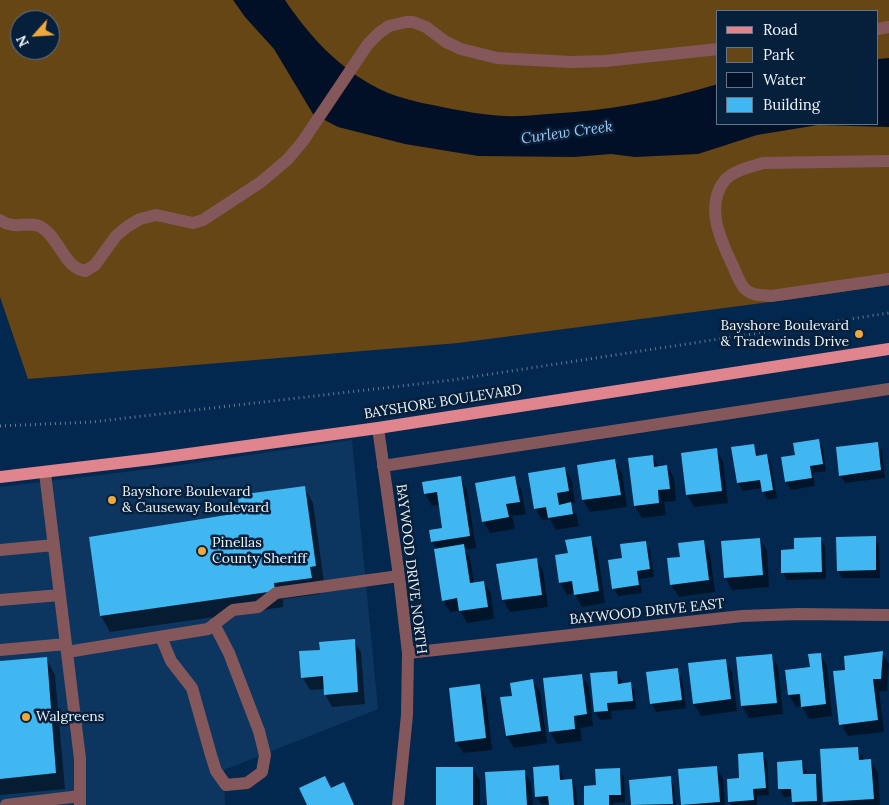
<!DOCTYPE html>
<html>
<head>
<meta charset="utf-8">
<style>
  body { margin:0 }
  #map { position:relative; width:889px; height:805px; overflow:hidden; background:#02284f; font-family:Lora,serif }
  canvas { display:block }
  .legend { position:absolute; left:716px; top:10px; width:162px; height:115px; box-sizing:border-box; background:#061f3b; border:1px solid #647588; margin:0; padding:6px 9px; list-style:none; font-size:15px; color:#f0f6fc }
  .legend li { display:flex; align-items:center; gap:10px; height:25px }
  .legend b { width:25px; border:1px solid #647588 }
  .north { position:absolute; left:10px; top:10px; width:50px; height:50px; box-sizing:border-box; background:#061f3b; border:1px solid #647588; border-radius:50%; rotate:244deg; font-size:14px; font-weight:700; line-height:20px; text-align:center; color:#f0f6fc }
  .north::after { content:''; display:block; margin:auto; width:18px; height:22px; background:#eea83c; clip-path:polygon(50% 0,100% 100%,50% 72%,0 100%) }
</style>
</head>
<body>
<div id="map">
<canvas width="889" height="805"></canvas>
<ul class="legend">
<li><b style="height:6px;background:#e0858e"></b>Road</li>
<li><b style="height:14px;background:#674615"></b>Park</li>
<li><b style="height:14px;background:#011026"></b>Water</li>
<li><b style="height:14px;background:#40b7f0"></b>Building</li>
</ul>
<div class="north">N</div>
</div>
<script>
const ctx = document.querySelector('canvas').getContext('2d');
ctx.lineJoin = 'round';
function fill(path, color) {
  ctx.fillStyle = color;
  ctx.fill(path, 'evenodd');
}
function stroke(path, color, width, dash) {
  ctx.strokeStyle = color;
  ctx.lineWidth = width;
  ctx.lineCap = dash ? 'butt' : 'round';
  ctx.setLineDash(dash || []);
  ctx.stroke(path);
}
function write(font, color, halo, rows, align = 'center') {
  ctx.font = font + ' Lora,serif';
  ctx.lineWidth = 5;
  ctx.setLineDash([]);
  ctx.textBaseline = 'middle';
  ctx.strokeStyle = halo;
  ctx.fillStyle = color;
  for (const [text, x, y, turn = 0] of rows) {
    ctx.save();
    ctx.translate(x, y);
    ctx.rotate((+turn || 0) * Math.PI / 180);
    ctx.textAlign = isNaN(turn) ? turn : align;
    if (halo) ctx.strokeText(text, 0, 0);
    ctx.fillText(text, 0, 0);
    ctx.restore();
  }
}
const built = new Path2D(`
  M352,440L378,709L224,770L225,805H0V487L174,466Z`);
const green = new Path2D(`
  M0,0H889V285L793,299L458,343L28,379L0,297ZM718,11H878V124H718ZM20,20H50V50H20Z`);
const water = new Path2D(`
  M233,0H285C307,33 335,64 370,84C392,97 417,102 442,107C462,111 484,115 505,116C519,117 533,115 547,114C605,111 662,101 718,84V124H878V59L889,58V127L818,125L757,135L698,154L635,157L611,154L574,157L478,156L405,144L338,127L313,114L274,49L245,17Z`);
const shadow = new Path2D(`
  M818,440L823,448L826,471L813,473L815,486L791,490L786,482L796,456Z
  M878,443L882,451L885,478L845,483L840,475Z
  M753,445L759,456L767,455L771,463L777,498L767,500L762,488L743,491L738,483L733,448Z
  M716,449L723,462L728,503L694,507L687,495L682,454Z
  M652,456L659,467L667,466L674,478L676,501L664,502L666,515L642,518L635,506Z
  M615,461L622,473L627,507L590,512L583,500L578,466Z
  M565,469L572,481L575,503L570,504L577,516L579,526L556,530L550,519L542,520L535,508Z
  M514,477L521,489L526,514L512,516L515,529L490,533L483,521Z
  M460,478L467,490L476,548L465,550L470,558L474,584L484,582L491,594L494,619L467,623L460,611L450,612L443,600L437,550L432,541L443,529L440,505L432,506L425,493Z
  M304,487L313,503L324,582L319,583L320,594L283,599V607L110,632L101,616L90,538L240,514Z
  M590,537L597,549L605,603L582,607L574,593L567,595L560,582L569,554Z
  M875,538L879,546L880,578H842L838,570Z
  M760,539L767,551L769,587L732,590L725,577Z
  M820,539L825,546L826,579L787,580L783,572L796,551Z
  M703,541L710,554L715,592L679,597L671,585L681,558Z
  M646,542L650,550L654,577L640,579L642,593L618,596L613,588L623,560Z
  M536,559L543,571L548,607L510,612L503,600L498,565Z
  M354,640L361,652L365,704L332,707L325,694V689L310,690L303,678L321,651Z
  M882,652L889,664L887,691H879L884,732L848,736L841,724L847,671Z
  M820,654L827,666L832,716L809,719L802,706L796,707L789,695L811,668Z
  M771,655L778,667L783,714L749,718L742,706Z
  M46,658L55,675L65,789L0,795V663Z
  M725,660L732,672L737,711L701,716L694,704Z
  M677,670L682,678L686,708L656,712L652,704L648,673Z
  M617,672L621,680L622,685L630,684L635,692L636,709L611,711L612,719L600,720L595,712L592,675Z
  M582,675L589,687L593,726L580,728L582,741L557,744L550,732Z
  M533,680L540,692L547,743L514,748L507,736L502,698L513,697Z
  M479,685L486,698L492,750L463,753L456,741Z
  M857,748L865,761H871L878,773L880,805H827L825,802Z
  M762,753L767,761L769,795L757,796V805H731L730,802L728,780L741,779Z
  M802,762L806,770L807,775H815L820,783L821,805H795L793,796L784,797L780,789Z
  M558,767L562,774L563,781L572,780L576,788L577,805L541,804L536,796Z
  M716,767L723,779L725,805H682L679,770Z
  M473,769L480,781V805H437Z
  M619,769L624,777L625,802L613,803V805H586L597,786Z
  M524,771L531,783L533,805H488Z
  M670,778L674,786L676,805H632L631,781Z`);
const building = new Path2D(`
  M819,439L823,464L810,466L812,478L785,482L781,457L795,455L793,443Z
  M878,442L881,470L839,476L836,447Z
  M754,444L756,456L767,454L773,490L762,492L760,480L737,483L731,447Z
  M717,448L722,491L686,495L681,453Z
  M653,455L654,467L667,465L670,489L658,490L659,503L634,506L628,458Z
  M615,459L621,495L582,500L577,465Z
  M565,467L569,491L557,493L559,505L571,502L573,514L548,518L546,507L534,509L528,473Z
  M461,476L470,536L431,542L429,530L442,528L437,492L424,494L422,482Z
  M515,476L520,502L506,504L509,517L482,522L475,483Z
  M305,486L316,566L310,567L312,578L274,583L275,591L100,616L89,537L239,513L238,495Z
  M591,536L599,591L574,595L572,581L559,583L555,555L568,553L565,540Z
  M876,536V570L837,571L836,537Z
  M821,537L822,572L781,573V550L794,549V538Z
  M760,538L763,575L724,578L721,541Z
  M704,540L709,580L670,585L667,558L680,557L678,543Z
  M646,541L650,569L637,571L639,585L612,589L608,560L622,558L620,544Z
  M464,544L470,583L484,581L488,607L459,611L457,598L442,601L434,549Z
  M537,558L542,595L502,600L496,564Z
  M355,639L358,692L324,695L323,676L301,678L299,651L320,650L319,642Z
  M883,651L881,679H873L878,720L839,725L833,671L845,670L844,656Z
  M821,653L826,704L801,707L800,694L788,695L785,670L810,667L808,654Z
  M772,654L777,703L741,706L736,657Z
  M47,657L56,773L0,779V661Z
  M726,659L731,699L693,704L688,663Z
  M678,668L682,700L650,704L646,672Z
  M617,671L618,684L631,682L633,701L607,703L608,711L594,712L590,673Z
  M582,674L587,714L574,716L575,729L549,732L543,678Z
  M533,679L541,731L506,736L500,697L512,696L510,683Z
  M480,684L486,738L455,742L449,688Z
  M858,747L859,760L871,759L874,799L823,802L820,749Z
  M763,752L766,788L753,789L754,800L728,802L727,779L739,778L738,754Z
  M802,760L803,774H816L817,801L792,802L791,789H778L777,762Z
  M559,765L560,780L572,779L574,805H549L548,796L535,797L533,767Z
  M717,766L720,802L681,805L678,769Z
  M436,767H473V805H436Z
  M620,768L621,795H609V805H584V786L596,785L595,769Z
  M525,770L527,805H487L485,772Z
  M325,776L331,788L344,782L354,805H307L299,788Z
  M671,776L673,804L631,805L629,780Z`);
const path = new Path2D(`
  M0,426L92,422L452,380L889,313`);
const minor = new Path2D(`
  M878,29L889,27
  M889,161L763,163C751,167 734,170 725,180C704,206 721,241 733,266C736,273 740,285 746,290C753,296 763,295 771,296L889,279
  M0,220C15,231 28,220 41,227C59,237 64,268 85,271L95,265L116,236L128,226L140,219L156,215L193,223L203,220L261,182L288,159L303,141L368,44L379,33L389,26L406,22H413L426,27L446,42L461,49L497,58L571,62L605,61L718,49
  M378,428L399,576L408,653L407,715L398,805
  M383,466L889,389
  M45,473L80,759V805
  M0,550L54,545
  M0,600L60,595
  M161,637L171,661L192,688L211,755L216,771L226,785L247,783L262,772L265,755L259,731L229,653L214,624
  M0,650L66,644
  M67,652L208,629L233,610L258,607L276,593L399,576
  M408,653L742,616L798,614L889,615
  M6,805L80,796`);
const major = new Path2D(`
  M0,477L152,459L378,428L889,349`);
const markers = [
  [859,334,5,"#eea83c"],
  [112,500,5,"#eea83c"],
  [202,551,5,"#eea83c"],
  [26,717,5,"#eea83c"]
];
const poiNames = [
  ["Bayshore Boulevard",849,326,"right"],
  ["& Tradewinds Drive",849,342,"right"],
  ["Bayshore Boulevard",122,492],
  ["& Causeway Boulevard",122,508],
  ["Pinellas",212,543],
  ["County Sheriff",212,559],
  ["Walgreens",36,717]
];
const streetNames = [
  ["BAYSHORE BOULEVARD",443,402,-9],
  ["BAYWOOD DRIVE NORTH",411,569,83],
  ["BAYWOOD DRIVE EAST",647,612,-6]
];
const waterNames = [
  ["Curlew Creek",567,133,-8]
];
fill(built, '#0c3660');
fill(green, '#674615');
fill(water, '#011026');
fill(shadow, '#0007');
fill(building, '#40b7f0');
stroke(path, '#637c96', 3, [1, 4]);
stroke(minor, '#84585b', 12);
stroke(major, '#e0858e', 12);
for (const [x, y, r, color] of markers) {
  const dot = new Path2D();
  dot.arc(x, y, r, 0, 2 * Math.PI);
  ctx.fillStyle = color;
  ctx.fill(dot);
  stroke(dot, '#061f3b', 2);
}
write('14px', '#f0f6fc', '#061f3b', poiNames, 'left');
write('14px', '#f0f6fc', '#061f3b', streetNames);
write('italic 15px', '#a5c4eb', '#061f3b', waterNames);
</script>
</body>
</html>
